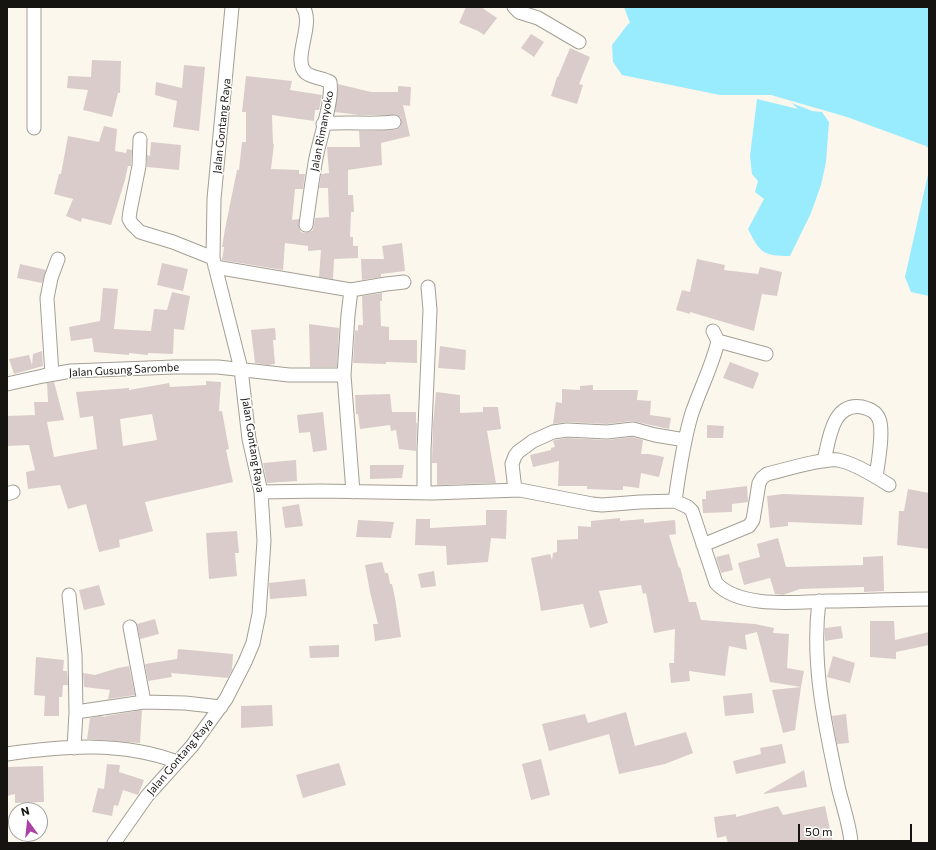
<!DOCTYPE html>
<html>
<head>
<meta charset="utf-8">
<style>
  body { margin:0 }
  #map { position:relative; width:936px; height:850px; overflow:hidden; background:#fcf7ec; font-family:Commissioner,sans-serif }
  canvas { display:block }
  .frame { position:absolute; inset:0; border:8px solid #161410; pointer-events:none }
  .north { position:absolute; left:8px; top:802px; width:40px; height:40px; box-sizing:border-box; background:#fff; border:1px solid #a2a19f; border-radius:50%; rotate:345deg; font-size:11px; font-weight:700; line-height:16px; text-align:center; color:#161410 }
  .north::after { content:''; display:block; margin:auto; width:14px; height:18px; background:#ab43a7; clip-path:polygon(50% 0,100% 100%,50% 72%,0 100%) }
  .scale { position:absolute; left:798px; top:824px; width:114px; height:18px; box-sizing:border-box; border:2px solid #161410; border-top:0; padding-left:5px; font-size:12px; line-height:14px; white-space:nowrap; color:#161410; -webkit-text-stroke:3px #fff; paint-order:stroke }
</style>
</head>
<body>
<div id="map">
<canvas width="936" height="850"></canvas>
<div class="frame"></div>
<div class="north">N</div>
<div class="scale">50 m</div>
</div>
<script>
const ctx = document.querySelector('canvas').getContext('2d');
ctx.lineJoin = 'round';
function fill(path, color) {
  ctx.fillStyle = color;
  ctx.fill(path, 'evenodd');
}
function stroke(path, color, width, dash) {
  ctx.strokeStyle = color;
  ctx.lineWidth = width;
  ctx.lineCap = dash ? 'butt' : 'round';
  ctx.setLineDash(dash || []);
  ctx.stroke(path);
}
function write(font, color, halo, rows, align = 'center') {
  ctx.font = font + ' Commissioner,sans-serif';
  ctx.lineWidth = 3;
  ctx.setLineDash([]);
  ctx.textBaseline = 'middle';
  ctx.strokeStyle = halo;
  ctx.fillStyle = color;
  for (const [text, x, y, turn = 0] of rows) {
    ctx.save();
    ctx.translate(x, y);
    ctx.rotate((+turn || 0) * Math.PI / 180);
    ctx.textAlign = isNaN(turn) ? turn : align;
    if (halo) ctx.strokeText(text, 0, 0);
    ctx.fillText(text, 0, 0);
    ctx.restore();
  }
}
const water = new Path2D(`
  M624,7H929V149L926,146L847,117L771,95H720L622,75L613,62L612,45L628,24L630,23Z
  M757,99L798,109L792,103L812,111L822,112L829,122L826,162L821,185L811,213L790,256C763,256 760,253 748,229L764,199L755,192L758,181L752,174L750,156Z
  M929,170V296L911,292L905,277Z`);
const building = new Path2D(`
  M466,7H481L497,18L484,35L478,31L459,23Z
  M531,34L544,42L534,57L521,48Z
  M570,48L590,57L579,84L583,85L577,104L551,96L557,77H558Z
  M92,60L121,61L120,93H118L112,117L83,110L88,90L67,88L68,76L91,77Z
  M184,65L205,67L199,131L173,127L177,101L155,95L156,82L182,88Z
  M246,76L292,81L290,90L322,95L319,110H315L314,121L272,115L273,144H274L271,169L299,170V174H305L303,189H295L292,220L299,219V228L301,232L305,233L309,232L313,230L315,218L329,217L328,188H319L321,174L329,173L327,147H360L359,131L395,130L399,128L401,125V118L397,115H359L335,112L338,84L371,92H398V86L411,87L410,106L403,105L410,136L381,143L382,165L348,170V195H353L354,212H351L350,237H353V246H358V258L334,259L333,279L319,277L321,250L308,251V246L285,243L283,270L222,260L224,247H222L225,229L237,170H239L242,142H246V112H242Z
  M104,126L117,129L115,151L126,153L127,149L132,150L131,166H128L125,180L111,225L82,218L81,222L66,216L73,199L54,194L59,174H61L68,136L99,142Z
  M151,142L181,145L179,170L147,167V155L150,156Z
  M402,243L405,271L381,274V277L362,280L361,259H384L382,246Z
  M697,259L725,265L724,270L758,274L760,267L782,272L777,296L762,294L754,331L690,312V314L676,310L682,290L690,292Z
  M162,263L188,269L183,291L157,285Z
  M20,264L46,270L42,283L17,278Z
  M103,288L118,289L114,329L151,331L154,309L167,310L172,292L190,296L184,330L174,329L173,354L148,353V355L129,353V355L94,352L92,338L71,341L69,327L100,321Z
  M382,293V301H380L381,326L389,327V340H417V363L386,362V364L353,363L355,330L358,331V325H363L362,296Z
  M309,324L339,328L337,367H310Z
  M275,328L276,340H273L275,364L268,365L255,363L251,330Z
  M440,346L466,350L465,370L438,368Z
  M42,351L43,366L14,374L9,359L29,355L32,365L33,354Z
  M730,362L759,373L753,389L723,378Z
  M206,381L221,382L219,411H222L229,449L226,450L233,482L145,502L153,531L119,540L120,547L99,552L86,504L68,509L60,485L28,489L26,472L35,470L29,445L7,446V416L35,415L34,402H48L47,383L54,382L64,420L47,422L54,457L97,449L93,416L80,418L76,392L129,388V390L169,383L170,387L206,385ZM152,414L157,440L123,446L120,419Z
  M593,385V390H638L637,400L651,401L650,415L671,418L669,429L632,421L607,424L567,422L553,424L556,402L562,403V389L580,390V386Z
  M436,392L460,395V413L483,412V407H498L501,429L487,431L496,483L437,485V463H432L433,424Z
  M390,394L392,412H416V423H417L416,451L399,449L396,430L391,431L390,425L360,429L358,414H356L355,395Z
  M323,412L327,450L313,452L310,432L299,433L297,415Z
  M707,425L724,426L723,438H707Z
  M632,437L643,440L641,454H649L664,457L659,477L641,473L639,488L623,486V490H614L587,489V486H558L559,461L533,467L530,455L551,450V448L555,447L553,441L555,440L567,438L608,440Z
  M296,460L297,481L267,483L263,463Z
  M370,465H404L402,478L370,479Z
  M747,486L748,502L732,504V512L703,513L702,499H706V491Z
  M908,489L929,493V549L897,545L899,511H904Z
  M783,494L864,497L862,525L788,522V526L770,528L767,496Z
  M299,504L303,526L285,528L282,507Z
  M486,510H507L506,539L491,538L488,562L447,565L446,546L415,545L416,519H430V528L486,525Z
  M620,518V521L644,519V523L675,520L676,534L669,535L679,568L680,567L689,602H696L701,620L755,624L774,628L773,633L789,634L787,668L804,671L801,687L770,682L757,632L745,635L747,650L729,646L725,676L689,671L690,681L671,683L669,663H674L675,629L654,633L646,593L643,594L641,585L599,591L608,623L590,628L583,604L541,611L539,598L531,558L550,554L552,560L553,553L557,552V540L578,539V526L591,527V521Z
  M358,520L394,522L391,538L356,537Z
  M237,531L239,553H235L237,576L209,579L206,533Z
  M778,538L786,567L863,565V557L883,556L884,591L864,592V587L800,589L783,595L775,594L770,578L744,585L738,563L760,557L757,544Z
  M729,554L733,570L721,573L716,557Z
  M382,562L385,573H388L390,584H392L395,598L401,637L375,641L373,624H378L370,592L365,565Z
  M434,571L436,586L421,588L418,574Z
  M305,579L307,596L270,599L269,583Z
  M99,585L105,605L84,610L79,590Z
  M155,619L159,634L140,639L137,624Z
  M870,621H894L895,640L929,632V645L896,652V659L870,657Z
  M841,626L843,638L825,641V628Z
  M339,645V657L310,658L309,646Z
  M178,649L233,654L232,670L228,678L171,673L172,677L148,681L145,664L177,659Z
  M833,656L855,663L850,683L827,677Z
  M36,657L64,660L63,671H67L68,685H63L62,697H59V716H44L45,696L34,695Z
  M129,666L135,695L108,699L110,690L84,687L83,673L95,675L118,668Z
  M801,687L795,730L783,733L772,690Z
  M752,693L754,713L725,716L723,696Z
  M272,705L273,726L241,728V706Z
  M142,710L140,743L87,739L90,718L100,716L106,717V716Z
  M626,712L635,746L686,732L693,753L665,764L619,774L609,734L549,751L542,724L585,714L588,723Z
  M846,714L849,743L837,744L832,716Z
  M782,744L786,763L736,774L733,761L761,754L760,748Z
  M541,759L550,795L531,800L522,764Z
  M339,763L346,785L303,798L296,775Z
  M107,764L120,765L119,772L144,780L138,795L123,790L118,806L114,805L112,816L92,812L98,788L104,789Z
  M43,766L44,802L15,803V794L7,796V767Z
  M804,770L807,787L764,794V793Z
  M778,806L783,815L825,806L833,843H728L726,836L717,838L714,817L736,814V817Z`);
const minor = new Path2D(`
  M34,7V128
  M303,7C315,25 291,60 306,73C313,78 322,78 330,82C333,101 320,137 316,158C312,180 309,203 306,225
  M514,7L519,12L538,18L579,42
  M323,124C347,121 371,125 394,122
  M140,139L139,166L130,211L129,219L132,224L140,232L173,242L213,258
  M215,267L351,290L348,315L344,375L353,492
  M351,290L386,284L404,282
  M718,341L766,354
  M52,374L47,298L51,278L58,259
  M7,384L43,376L71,371L174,367H218L289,375H344
  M824,461C829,440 832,402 862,407C869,409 876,411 879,419C884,431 878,463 876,477
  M515,490L512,464L515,456L518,452L533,441L553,432L567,430L607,432L633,429L655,435L685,440
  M261,492L320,491L432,493L520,490L592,504L602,505L640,502L675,501L688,507L692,511L716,583C740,609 796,602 828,601C862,601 895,599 929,599
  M424,493V450L430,310L428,287
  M7,494L13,492
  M675,501C679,472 683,444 691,416C699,391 712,367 718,341L713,331
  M703,545L749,526L753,520L759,483L762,478L767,474C784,470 823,458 838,460C854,463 875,476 889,485
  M69,595L75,655L76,712L74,748
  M819,601C811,664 825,725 838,786C842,804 850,825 851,843
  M130,627L144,702
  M76,712L144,702L185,703L221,707
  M7,754C63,746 123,741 177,762
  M114,843L147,796L192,746L226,699L245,662L253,643L259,614L264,541L261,492L249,439L241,369L213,258L214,199L232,7`);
const streetNames = [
  ["Jalan Gontang Raya",222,126,-84],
  ["Jalan Rimanyoko",322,131,-79],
  ["Jalan Gusung Sarombe",124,370,-3],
  ["Jalan Gontang Raya",253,445,81],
  ["Jalan Gontang Raya",180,757,-50]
];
fill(water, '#99ebfe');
fill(building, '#daccca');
stroke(minor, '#a49f95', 15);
stroke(minor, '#fff', 13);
write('11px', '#161410', '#fff', streetNames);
</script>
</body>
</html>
